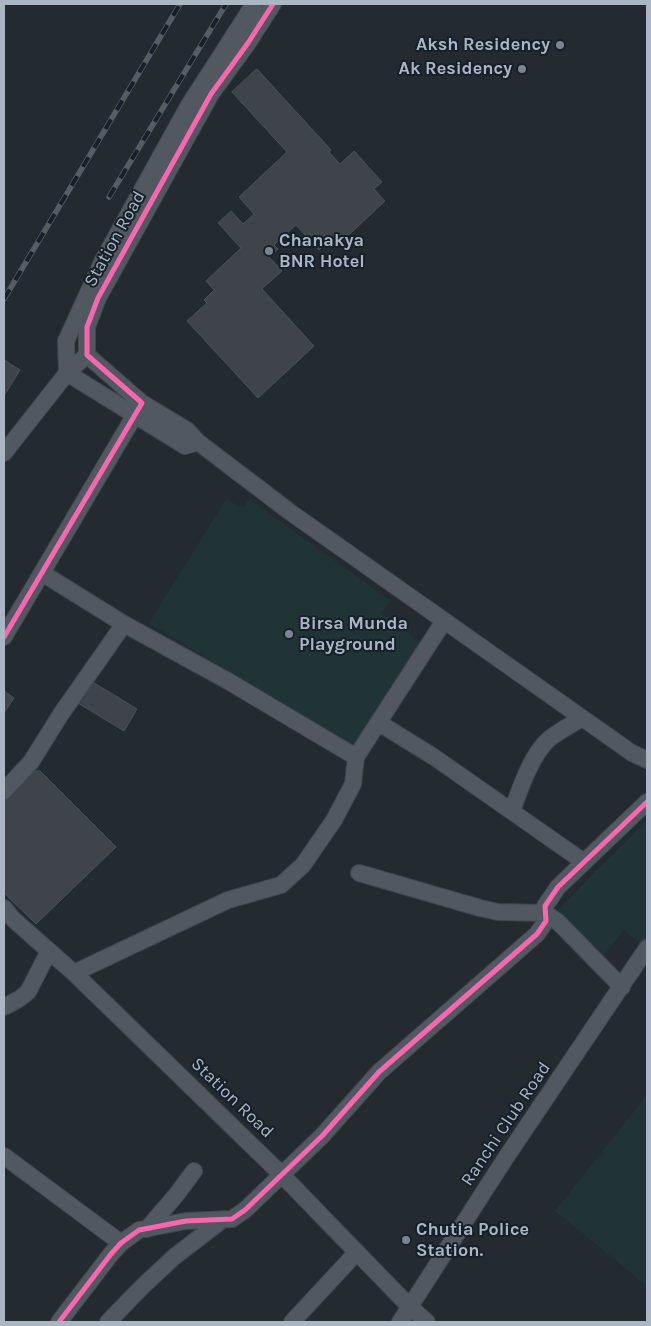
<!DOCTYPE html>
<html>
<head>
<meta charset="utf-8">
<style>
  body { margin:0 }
  #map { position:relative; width:651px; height:1326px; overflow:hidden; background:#232a30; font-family:Karla,sans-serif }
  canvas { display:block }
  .frame { position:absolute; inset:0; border:5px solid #aab6c4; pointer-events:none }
</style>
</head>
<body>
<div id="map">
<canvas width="651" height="1326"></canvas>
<div class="frame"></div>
</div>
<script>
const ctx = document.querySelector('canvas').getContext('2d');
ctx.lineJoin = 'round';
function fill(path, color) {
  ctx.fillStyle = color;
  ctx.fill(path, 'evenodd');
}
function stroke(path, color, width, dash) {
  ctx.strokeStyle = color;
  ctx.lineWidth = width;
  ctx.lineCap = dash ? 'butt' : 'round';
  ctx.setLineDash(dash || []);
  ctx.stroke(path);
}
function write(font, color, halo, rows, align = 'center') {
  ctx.font = font + ' Karla,sans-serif';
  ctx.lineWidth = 4;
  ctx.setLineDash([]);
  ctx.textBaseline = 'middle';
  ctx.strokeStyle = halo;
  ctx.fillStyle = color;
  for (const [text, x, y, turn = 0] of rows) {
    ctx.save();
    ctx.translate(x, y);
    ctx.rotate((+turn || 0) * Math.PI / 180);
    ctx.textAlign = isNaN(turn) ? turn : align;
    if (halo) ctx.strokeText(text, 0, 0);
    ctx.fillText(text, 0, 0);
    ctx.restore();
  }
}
const green = new Path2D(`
  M226,499L243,508L249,499L391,601L381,613L425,646L355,747L149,623Z
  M647,819V949L624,930L604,955L558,910Z
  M647,1095V1286L555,1211Z`);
const building = new Path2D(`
  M257,69L331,150L329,152L340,164L354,151L382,182L374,189L385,201L338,245L331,238L319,250L296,225L274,245L278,249L269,257L282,271L262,289L314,346L258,398L187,321L207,303L204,300L214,290L206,281L241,248L218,223L231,211L243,224L254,214L239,197L287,152L232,92Z
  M4,360L20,370L4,396Z
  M91,681L137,709L124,731L78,703Z
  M4,691L14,698L4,713Z
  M40,771L116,847L36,924L4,893V797L26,772Z`);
const minor = new Path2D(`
  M142,403L187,430L198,442L290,512L632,753L647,760
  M198,442L185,446L67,373L66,341L103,260L189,105L254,4
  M4,453L67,373L87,355
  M42,573L124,624
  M4,637L142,403L87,355V327L98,298L211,94L248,43L273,4
  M379,723L434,757L584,862
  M4,791L31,762L61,714L124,624L228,681L356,757
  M512,811C520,789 531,755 549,739C559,731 571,725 582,718
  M359,873L480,908L498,912L545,913L558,922L622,987
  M4,908L13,919L74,973L281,1174L410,1307L427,1322
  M74,973L228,900L281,885L303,865L334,820L353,784L356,757L444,621
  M4,1007L19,999L28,992L49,951
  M4,1156L121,1243
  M147,1229L177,1194L194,1171
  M59,1322L111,1254L121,1243L139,1230L186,1221L232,1219L245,1210L322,1136L379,1072L537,934L546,921L545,906L558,887L647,802
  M108,1322L142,1287L174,1257L221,1221
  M292,1322L357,1252
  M400,1322L505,1159L647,948`);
const rail = new Path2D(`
  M109,197L226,4
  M4,299L180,4`);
const cycleway = new Path2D(`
  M4,637L142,403L87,355V327L98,298L211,94L248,43L273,4
  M59,1322L111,1254L121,1243L139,1230L186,1221L232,1219L245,1210L322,1136L379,1072L537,934L546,921L545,906L558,887L647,802`);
const markers = [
  [560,45,5,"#7b8590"],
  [522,69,5,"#7b8590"],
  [269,251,5,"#7b8590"],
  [289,634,5,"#7b8590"],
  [406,1240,5,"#7b8590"]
];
const poiNames = [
  ["Aksh Residency",550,45,"right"],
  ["Ak Residency",512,69,"right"],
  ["Chanakya",279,241],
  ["BNR Hotel",279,262],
  ["Birsa Munda",299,624],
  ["Playground",299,645],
  ["Chutia Police",416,1230],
  ["Station.",416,1251]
];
const streetNames = [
  ["Station Road",115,239,-61],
  ["Station Road",232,1098,44],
  ["Ranchi Club Road",506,1124,-56]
];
fill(green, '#203436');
fill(building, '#3e444a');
stroke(building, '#4a5158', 1);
stroke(minor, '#40464b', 18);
stroke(minor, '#52585f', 16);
stroke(rail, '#565c62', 5.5);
stroke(rail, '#16202a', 4, [11]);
stroke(cycleway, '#f766af', 5);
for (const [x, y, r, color] of markers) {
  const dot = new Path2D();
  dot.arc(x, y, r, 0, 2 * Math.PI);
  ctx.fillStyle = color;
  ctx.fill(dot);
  stroke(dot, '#16202a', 2);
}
write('bold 18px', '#aab6c4', '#16202a', poiNames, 'left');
write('18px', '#aab6c4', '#16202a', streetNames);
</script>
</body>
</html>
